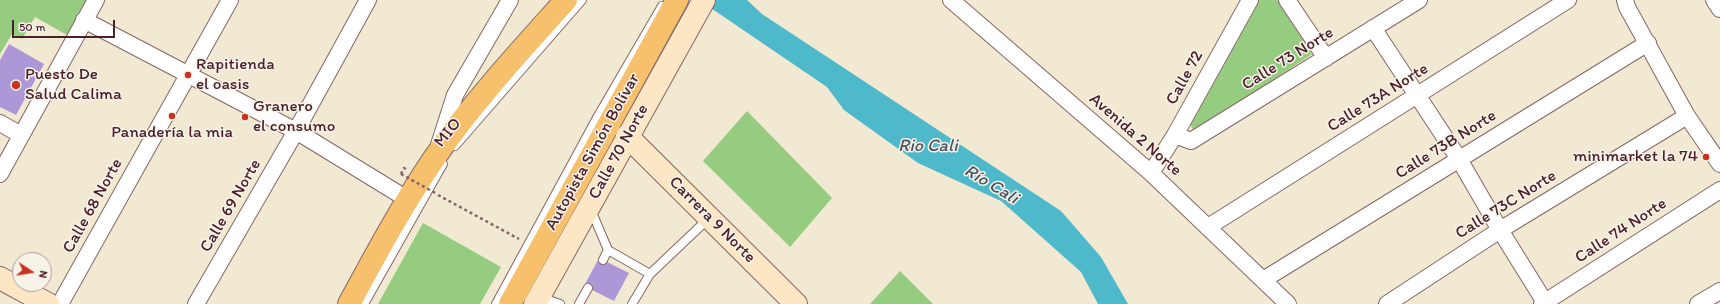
<!DOCTYPE html>
<html>
<head>
<meta charset="utf-8">
<style>
  body { margin:0 }
  #map { position:relative; width:1720px; height:304px; overflow:hidden; background:#f2e9d3; font-family:Itim,sans-serif }
  canvas { display:block }
  .north { position:absolute; left:12px; top:252px; width:40px; height:40px; box-sizing:border-box; background:#f7f3e8; border:1px solid #b29e9c; border-radius:50%; rotate:102deg; font-size:11px; font-weight:700; line-height:16px; text-align:center; color:#4a1f2b }
  .north::after { content:''; display:block; margin:auto; width:14px; height:18px; background:#c8321e; clip-path:polygon(50% 0,100% 100%,50% 72%,0 100%) }
  .scale { position:absolute; left:12px; top:20px; width:103px; height:18px; box-sizing:border-box; border:2px solid #4a1f2b; border-top:0; padding-left:5px; font-size:12px; line-height:14px; white-space:nowrap; color:#4a1f2b; -webkit-text-stroke:3px #f7f3e8; paint-order:stroke }
</style>
</head>
<body>
<div id="map">
<canvas width="1720" height="304"></canvas>
<div class="north">N</div>
<div class="scale">50 m</div>
</div>
<script>
const ctx = document.querySelector('canvas').getContext('2d');
ctx.lineJoin = 'round';
function fill(path, color) {
  ctx.fillStyle = color;
  ctx.fill(path, 'evenodd');
}
function stroke(path, color, width, dash) {
  ctx.strokeStyle = color;
  ctx.lineWidth = width;
  ctx.lineCap = dash ? 'butt' : 'round';
  ctx.setLineDash(dash || []);
  ctx.stroke(path);
}
function write(font, color, halo, rows, align = 'center') {
  ctx.font = font + ' Itim,sans-serif';
  ctx.lineWidth = 3;
  ctx.setLineDash([]);
  ctx.textBaseline = 'middle';
  ctx.strokeStyle = halo;
  ctx.fillStyle = color;
  for (const [text, x, y, turn = 0] of rows) {
    ctx.save();
    ctx.translate(x, y);
    ctx.rotate((+turn || 0) * Math.PI / 180);
    ctx.textAlign = isNaN(turn) ? turn : align;
    if (halo) ctx.strokeText(text, 0, 0);
    ctx.fillText(text, 0, 0);
    ctx.restore();
  }
}
const green = new Path2D(`
  M0,0H96L74,39L35,17L22,39L12,34L0,54Z
  M1258,0H1279L1312,54L1195,132L1188,122Z
  M747,111L832,198L790,247L703,161Z
  M423,223L501,267L480,304H378Z
  M900,271L933,304H870Z`);
const water = new Path2D(`
  M699,0H747L762,14L1061,211L1101,257L1128,304H1098L1081,272L1001,201L918,163L844,110L827,87Z`);
const building = new Path2D(`
  M9,44L44,64L16,115L0,107V60Z
  M599,258L629,273L614,301L584,286Z`);
const path = new Path2D(`
  M401,174L404,168L406,169
  M438,195L519,239`);
const lane = new Path2D(`
  M455,146L582,0
  M591,210L608,250L650,274
  M603,260L608,250
  M540,297L560,304
  M364,304L443,164
  M496,304L598,116L662,6
  M579,304L588,288
  M632,304L650,274L709,218`);
const street = new Path2D(`
  M951,0L1151,173L1288,304
  M1287,0L1326,58
  M1625,0L1627,7L1687,116L1720,164
  M1714,0L1720,9
  M84,20L296,131L407,199
  M1373,28L1459,159L1500,230L1546,304
  M0,123L21,135
  M1175,135L1191,141L1419,0
  M439,145L455,95L510,0
  M1151,173L1175,135L1250,0
  M0,174L96,0
  M1208,227L1568,0
  M1263,280L1648,43
  M60,304L230,0
  M196,304L296,131L368,0
  M1387,304L1500,230L1687,116
  M1542,304L1720,190
  M1698,304L1720,291`);
const secondary = new Path2D(`
  M627,136L796,304
  M0,278L48,304
  M535,304L704,0`);
const primary = new Path2D(`
  M349,304C376,254 403,204 435,157C473,102 521,50 566,0
  M510,304L677,0`);
const pathBridge = new Path2D(`
  M401,174L437,194`);
const markers = [
  [188,75,4,"#c8321e"],
  [16,85,5,"#c8321e"],
  [172,116,4,"#c8321e"],
  [245,117,4,"#c8321e"],
  [1706,157,4,"#c8321e"]
];
const streetNames = [
  ["Calle 73 Norte",1288,59,-32],
  ["Calle 72",1185,78,-61],
  ["Calle 73A Norte",1378,98,-32],
  ["MIO",448,133,-51],
  ["Avenida 2 Norte",1135,135,41],
  ["Calle 73B Norte",1446,145,-32],
  ["Autopista Simón Bolívar",593,152,-61],
  ["Calle 70 Norte",619,152,-61],
  ["Calle 73C Norte",1506,205,-32],
  ["Calle 68 Norte",93,206,-61],
  ["Calle 69 Norte",231,206,-60],
  ["Carrera 9 Norte",712,220,45],
  ["Calle 74 Norte",1621,231,-33]
];
const poiNames = [
  ["Rapitienda",196,65],
  ["el oasis",196,85],
  ["Puesto De",25,75],
  ["Salud Calima",25,95],
  ["Granero",253,107],
  ["el consumo",253,127],
  ["Panadería la mia",172,133,"center"],
  ["minimarket la 74",1698,157,"right"]
];
const waterNames = [
  ["Rio Cali",928,146],
  ["Río Cali",991,185,31]
];
fill(green, '#95cc7f');
fill(water, '#4eb9cb');
fill(building, '#ad98d7');
stroke(lane, '#856666', 10);
stroke(street, '#856666', 18);
stroke(secondary, '#856666', 24);
stroke(primary, '#856666', 24);
stroke(path, '#856666', 2.5, [3, 3]);
stroke(lane, '#fff', 8);
stroke(street, '#fff', 16);
stroke(secondary, '#fce6c4', 22);
stroke(primary, '#f7c06c', 22);
stroke(pathBridge, '#856666', 2.5, [3, 3]);
for (const [x, y, r, color] of markers) {
  const dot = new Path2D();
  dot.arc(x, y, r, 0, 2 * Math.PI);
  ctx.fillStyle = color;
  ctx.fill(dot);
  stroke(dot, '#f7f3e8', 1.5);
}
write('17px', '#4a1f2b', '#f7f3e8', streetNames);
write('17px', '#4a1f2b', '#f7f3e8', poiNames, 'left');
write('italic 18px', '#4b5563', '#f7f3e8', waterNames);
</script>
</body>
</html>
